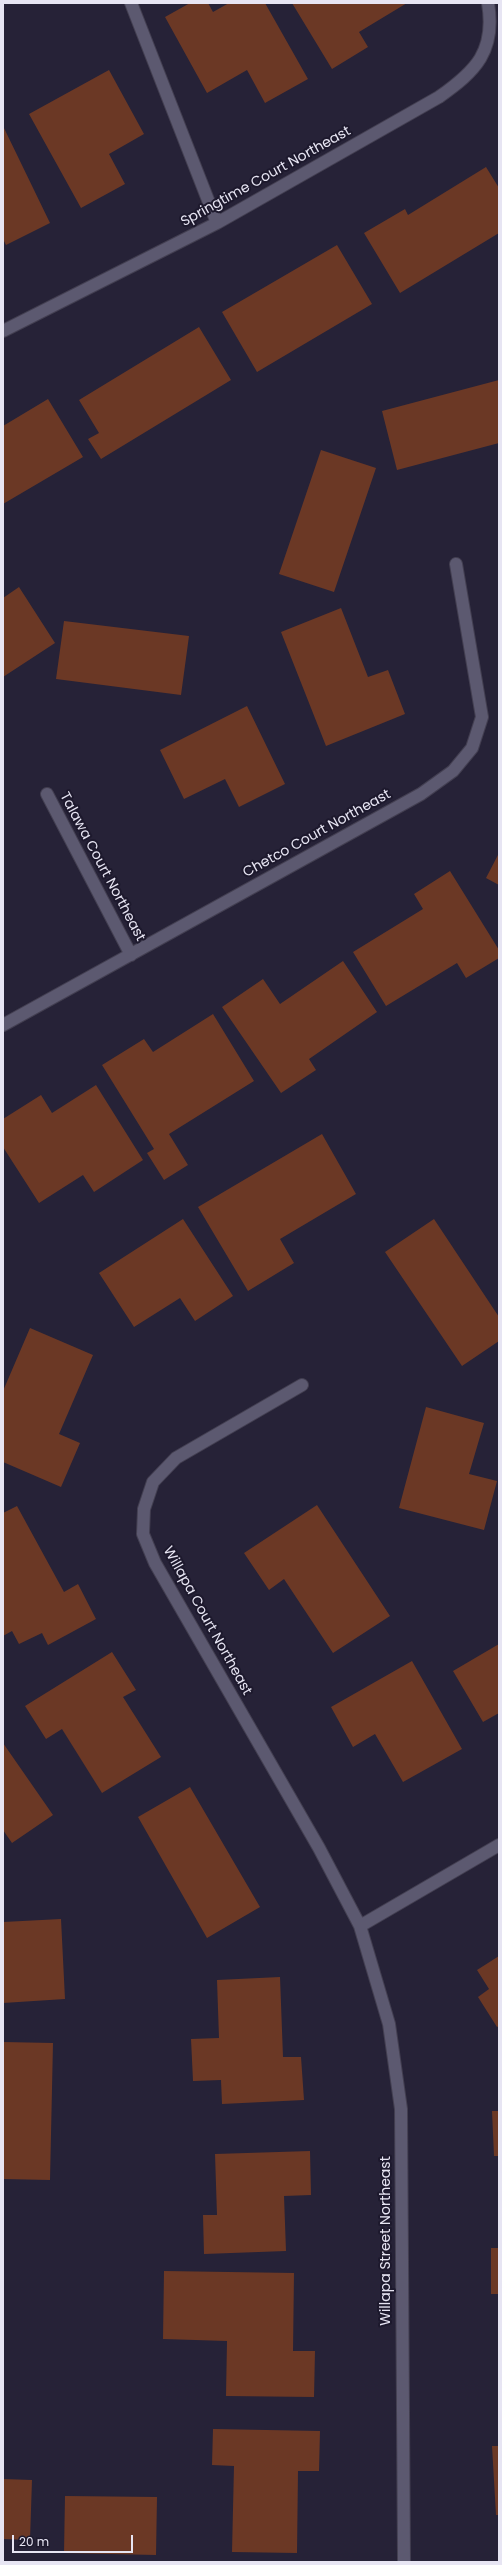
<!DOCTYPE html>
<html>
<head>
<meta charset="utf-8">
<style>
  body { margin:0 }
  #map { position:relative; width:502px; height:2565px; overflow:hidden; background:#262237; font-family:Poppins,sans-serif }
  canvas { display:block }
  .frame { position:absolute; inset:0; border:4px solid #e7e5f3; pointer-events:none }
  .scale { position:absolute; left:12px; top:2535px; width:121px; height:18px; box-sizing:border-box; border:2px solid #e7e5f3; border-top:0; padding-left:5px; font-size:12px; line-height:14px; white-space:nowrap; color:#e7e5f3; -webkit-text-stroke:3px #1d192d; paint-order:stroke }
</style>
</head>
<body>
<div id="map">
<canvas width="502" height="2565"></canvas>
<div class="frame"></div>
<div class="scale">20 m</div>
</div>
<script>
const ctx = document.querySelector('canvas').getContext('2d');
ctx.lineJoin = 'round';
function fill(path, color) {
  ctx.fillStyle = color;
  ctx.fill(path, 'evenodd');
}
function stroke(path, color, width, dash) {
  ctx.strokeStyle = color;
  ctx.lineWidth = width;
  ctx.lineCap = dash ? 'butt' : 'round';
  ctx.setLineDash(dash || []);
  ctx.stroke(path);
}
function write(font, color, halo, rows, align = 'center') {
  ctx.font = font + ' Poppins,sans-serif';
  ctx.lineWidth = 4;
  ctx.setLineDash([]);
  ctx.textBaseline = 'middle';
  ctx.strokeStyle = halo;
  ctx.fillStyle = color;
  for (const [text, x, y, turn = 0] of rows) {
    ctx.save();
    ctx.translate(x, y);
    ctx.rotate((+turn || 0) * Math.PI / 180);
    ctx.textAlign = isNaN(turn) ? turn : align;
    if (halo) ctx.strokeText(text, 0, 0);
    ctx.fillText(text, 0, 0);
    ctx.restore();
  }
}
const building = new Path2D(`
  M190,3H208L213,12L229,3H265L308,79L265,103L247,70L207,93L165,17Z
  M292,3H407L359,32L368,47L332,69Z
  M109,70L144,134L109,154L125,184L81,208L29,114Z
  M3,126L50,223L6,245L3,239Z
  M486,167L499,188V233L400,293L364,233L405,209L408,215Z
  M337,245L372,304L257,372L222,312Z
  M199,327L231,380L101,459L88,439L99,433L79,400Z
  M499,380V443L397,470L382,411Z
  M48,399L83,457L3,504V426Z
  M321,450L376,468L334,592L279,574Z
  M19,587L55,643L3,677V598Z
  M341,608L368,677L388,670L405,714L326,746L281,632Z
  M64,621L189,636L181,695L56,679Z
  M247,706L285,784L239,807L225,779L184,799L160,750Z
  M499,853V885L486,878Z
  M450,871L499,950V958L466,978L457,963L386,1006L353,952L423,909L414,894Z
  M343,961L377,1012L309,1059L316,1070L281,1093L222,1007L263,979L280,1004Z
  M213,1014L254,1081L169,1134L188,1165L164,1180L147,1153L154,1149L102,1065L144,1039L153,1052Z
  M96,1085L143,1160L94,1192L83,1175L39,1203L3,1147V1119L41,1095L52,1113Z
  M322,1134L356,1194L280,1239L294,1263L248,1291L198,1207Z
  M183,1219L233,1296L195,1321L180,1298L134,1327L99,1273Z
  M434,1219L499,1317V1341L462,1366L385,1252Z
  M30,1328L93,1355L59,1434L80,1443L61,1487L3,1462V1391Z
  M426,1407L484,1423L469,1474L497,1481L484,1530L399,1508Z
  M317,1505L390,1616L333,1653L284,1579L269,1590L244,1553Z
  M17,1506L64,1592L78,1584L96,1619L48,1645L42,1633L19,1644L12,1631L3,1636V1513Z
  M499,1644V1713L483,1722L453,1671Z
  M112,1652L136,1690L123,1697L161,1757L102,1793L62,1729L46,1739L25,1706Z
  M412,1661L462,1749L403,1782L375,1734L353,1747L331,1707Z
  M3,1743L53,1815L12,1843L3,1830Z
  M190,1787L260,1907L207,1938L138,1817Z
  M61,1919L65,1999L3,2003V1922Z
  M499,1956V2026L497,2027L478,1997L489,1989L477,1970Z
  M280,1977L283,2057H301L304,2100L222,2104L221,2080L193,2081L191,2039L219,2038L217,1980Z
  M3,2042L53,2043L50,2180L3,2179Z
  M492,2111H499V2156H494Z
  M310,2151L311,2195L284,2196L286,2251L204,2254L203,2215H217L215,2154Z
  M491,2248H499V2294H491Z
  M164,2271L294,2273L293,2351H315L314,2397L226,2396L227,2341L163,2339Z
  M213,2429L320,2431L319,2471H298L297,2553L232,2552L234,2466L212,2465Z
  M492,2446H499V2515H496Z
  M3,2479L32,2480L30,2540L3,2539Z
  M65,2496L157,2497L156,2555L64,2553Z`);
const minor = new Path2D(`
  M131,3L217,223
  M3,331L217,223L439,97C476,71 496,51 488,3
  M47,794L131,955
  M3,1025L421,794L453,771L472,748L482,717L456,564
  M302,1385L176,1458L153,1482L144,1509L143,1534L155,1563L319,1848L360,1926L389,2024L401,2109L404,2562
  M360,1926L499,1845`);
const streetNames = [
  ["Springtime Court Northeast",266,177,-29],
  ["Chetco Court Northeast",317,834,-29],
  ["Talawa Court Northeast",102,867,62],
  ["Willapa Court Northeast",207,1621,61],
  ["Willapa Street Northeast",386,2241,-90]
];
fill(building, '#6b3825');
stroke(minor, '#433f51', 14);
stroke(minor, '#5c5970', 12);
write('14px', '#e7e5f3', '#1d192d', streetNames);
</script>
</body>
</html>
